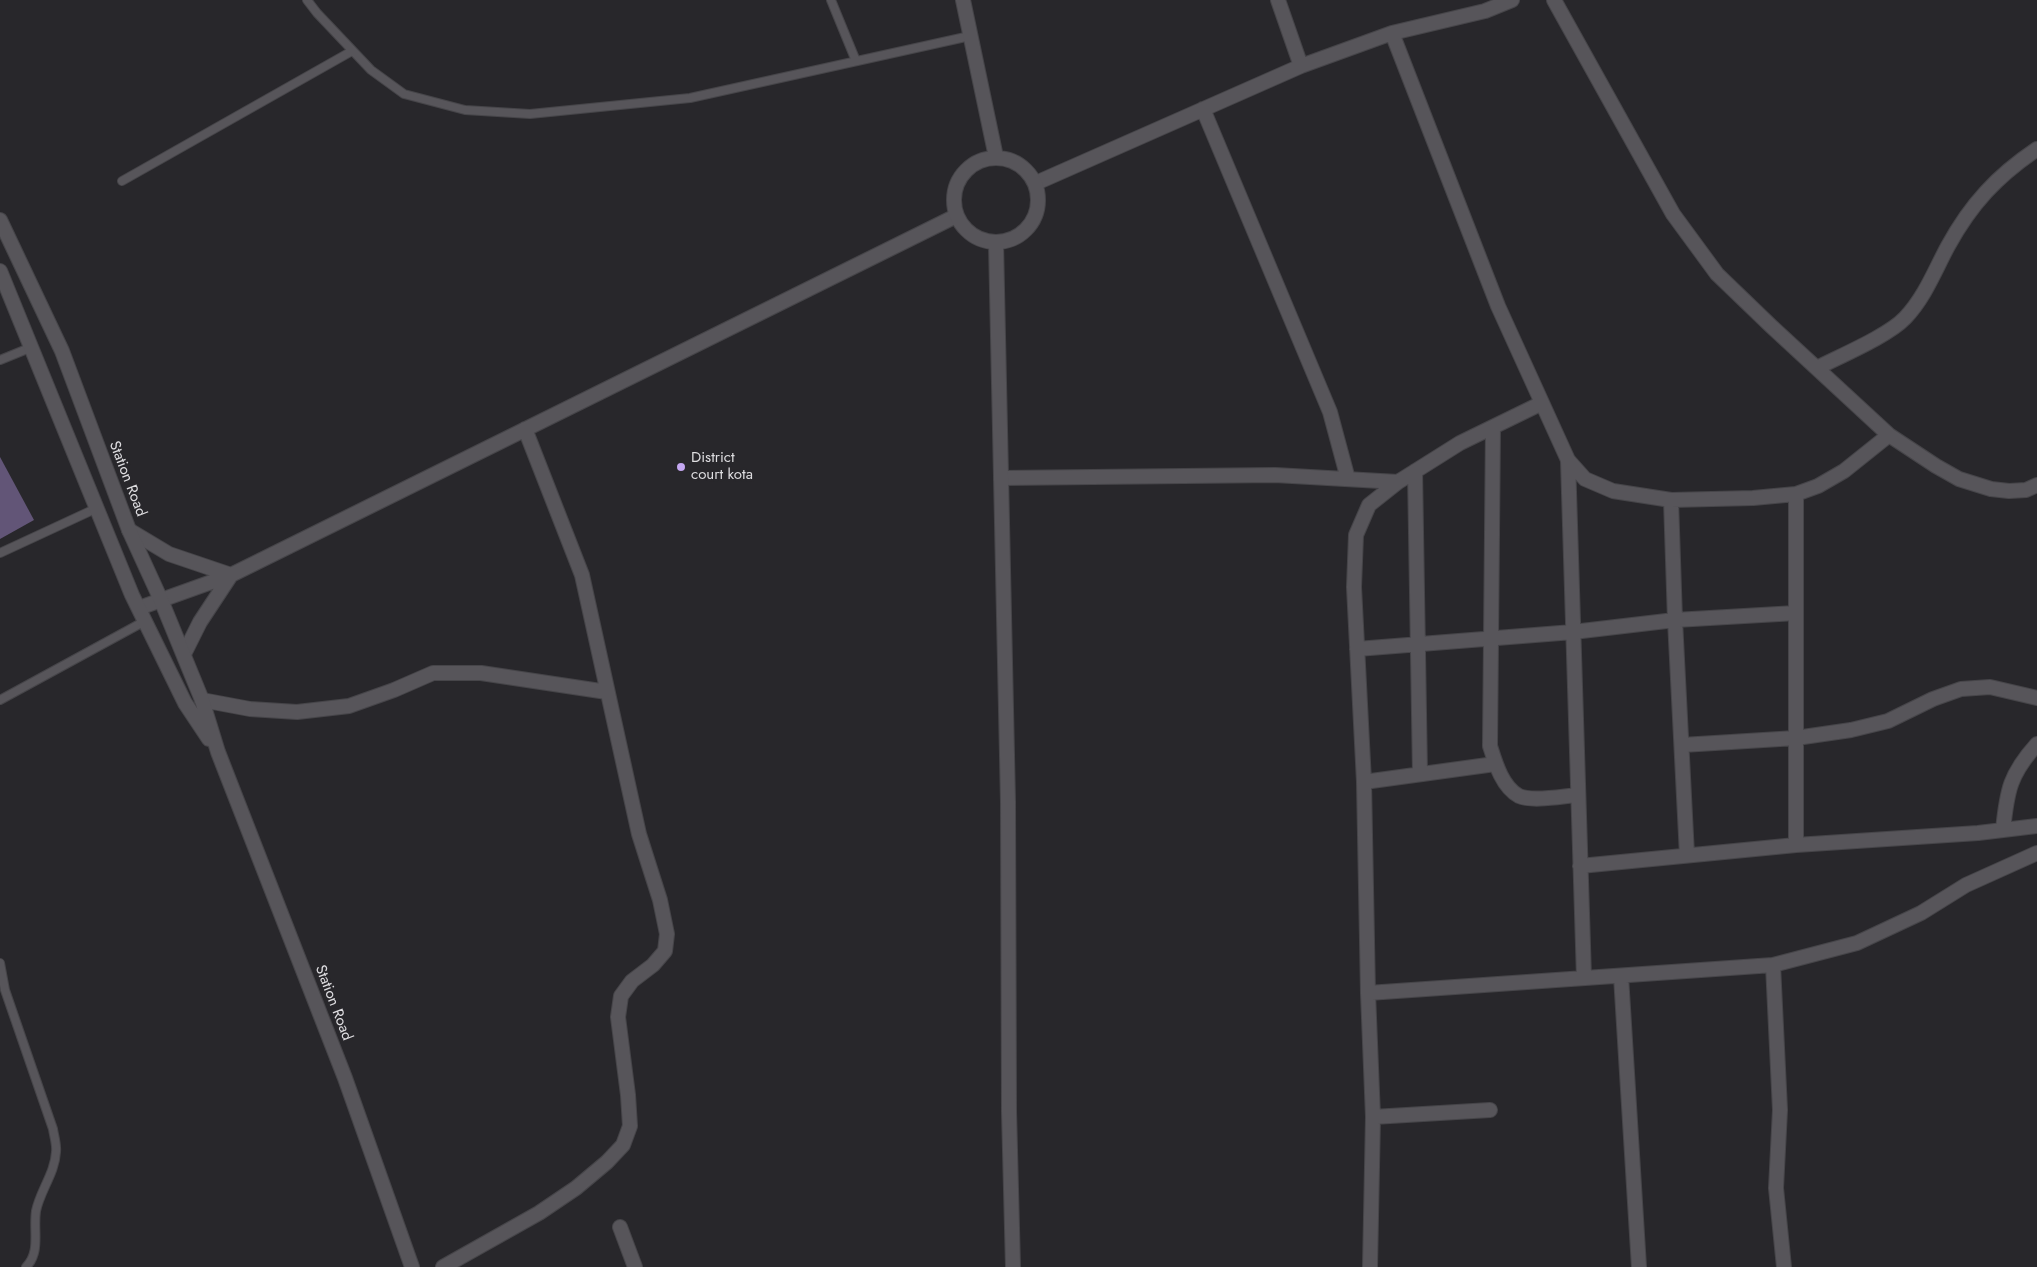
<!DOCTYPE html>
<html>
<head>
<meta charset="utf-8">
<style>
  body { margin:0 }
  canvas { display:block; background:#28272b }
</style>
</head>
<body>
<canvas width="2037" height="1267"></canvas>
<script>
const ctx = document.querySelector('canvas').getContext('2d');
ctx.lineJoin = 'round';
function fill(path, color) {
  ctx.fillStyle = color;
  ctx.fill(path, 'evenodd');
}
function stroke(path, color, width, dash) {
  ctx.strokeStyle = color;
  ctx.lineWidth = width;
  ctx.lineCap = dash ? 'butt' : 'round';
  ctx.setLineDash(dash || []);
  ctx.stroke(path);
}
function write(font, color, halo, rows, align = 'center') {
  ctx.font = font + ' Jost,sans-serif';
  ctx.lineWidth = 5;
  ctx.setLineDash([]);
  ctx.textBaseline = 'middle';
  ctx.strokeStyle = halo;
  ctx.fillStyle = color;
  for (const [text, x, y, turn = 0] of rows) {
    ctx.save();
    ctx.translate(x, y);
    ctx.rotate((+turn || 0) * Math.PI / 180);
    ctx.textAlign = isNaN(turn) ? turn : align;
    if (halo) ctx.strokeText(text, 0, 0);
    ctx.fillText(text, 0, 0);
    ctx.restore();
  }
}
const forest = new Path2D(`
  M0,457L34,520L0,539Z`);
const service = new Path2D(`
  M307,0L317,13L371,70L404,94L465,110L530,114L690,98L970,36
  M831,0L856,61
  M122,181L352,51
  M0,360L32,347
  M0,553L97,508
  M0,700L145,621
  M0,963L5,990L53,1129C54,1136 57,1145 56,1152C55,1173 40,1191 36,1211C33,1231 41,1252 26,1267`);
const minor = new Path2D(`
  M1278,0L1301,66
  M1554,0L1673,214L1717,274L1771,326L1889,435L1936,466L1959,479L1991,489L2009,491L2026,490L2037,485
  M1392,33L1498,306L1568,460L1585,479L1613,491L1671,500L1753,498L1796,494L1818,486L1844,471L1889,435
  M1203,109L1330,412L1348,479
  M1036,183L1301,66L1392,33L1485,11L1512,0
  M1817,368C1840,356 1888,336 1905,318C1925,297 1935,270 1948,246C1971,204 1997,176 2037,149
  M1493,427L1490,746C1495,762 1502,787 1519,796C1533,802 1563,796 1578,795
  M1568,460L1584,978
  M1415,471L1420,774
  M1001,478L1275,475L1398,482
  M1796,494V845
  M1671,500L1675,620L1687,855
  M129,530L169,554L231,575L200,622L184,654
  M139,608L231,575L956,216
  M1357,649L1573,632L1675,620L1796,613
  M202,700L250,709L297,712L349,706L394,690L433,673H481L607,692
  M1682,745L1796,738L1851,730L1888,721L1933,699L1961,689L1990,687L2037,698
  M1364,782L1495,764
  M2003,830C2007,790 2010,774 2037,744
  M1580,866L1796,845L1978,833L2037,826
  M1773,965L1780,1110L1776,1188L1784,1267
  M1621,976L1639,1267
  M1368,993L1773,965L1857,943L1921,913L1966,885L2037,853
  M1373,1117L1490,1110
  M620,1227L635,1267
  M443,1267L539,1213L576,1188L607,1162L623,1145L630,1126L628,1095L618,1017L621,996L632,981L653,965L665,951L667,934L660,900L639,834L582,575L525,429
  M1370,1267L1373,1117L1368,993L1364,782L1354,587L1356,535L1369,505L1398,482L1460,443L1542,403`);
const tertiary = new Path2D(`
  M963,0L996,157
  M954 200a42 42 0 1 1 84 0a42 42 0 1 1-84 0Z
  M0,220L62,351L129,530L161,600L202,700L218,752L345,1078L412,1267
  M996,243L1008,802L1009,1111L1013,1267
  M0,271L132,595L185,703L209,739`);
const markers = [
  [681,467,5,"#c4a7f1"]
];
const poiNames = [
  ["District",691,458],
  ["court kota",691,475]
];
const streetNames = [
  ["Station Road",127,479,69],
  ["Station Road",333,1003,69]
];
fill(forest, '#625577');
stroke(service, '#464549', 10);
stroke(minor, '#464549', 16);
stroke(tertiary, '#464549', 16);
stroke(service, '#57555a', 8);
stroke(minor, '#57555a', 14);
stroke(tertiary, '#57555a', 14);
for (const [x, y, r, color] of markers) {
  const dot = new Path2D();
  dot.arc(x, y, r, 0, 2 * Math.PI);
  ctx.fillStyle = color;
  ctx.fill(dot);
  stroke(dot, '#28272b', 2);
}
write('15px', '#dedde0', '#28272b', poiNames, 'left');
write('15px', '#dedde0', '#28272b', streetNames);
</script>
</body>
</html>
